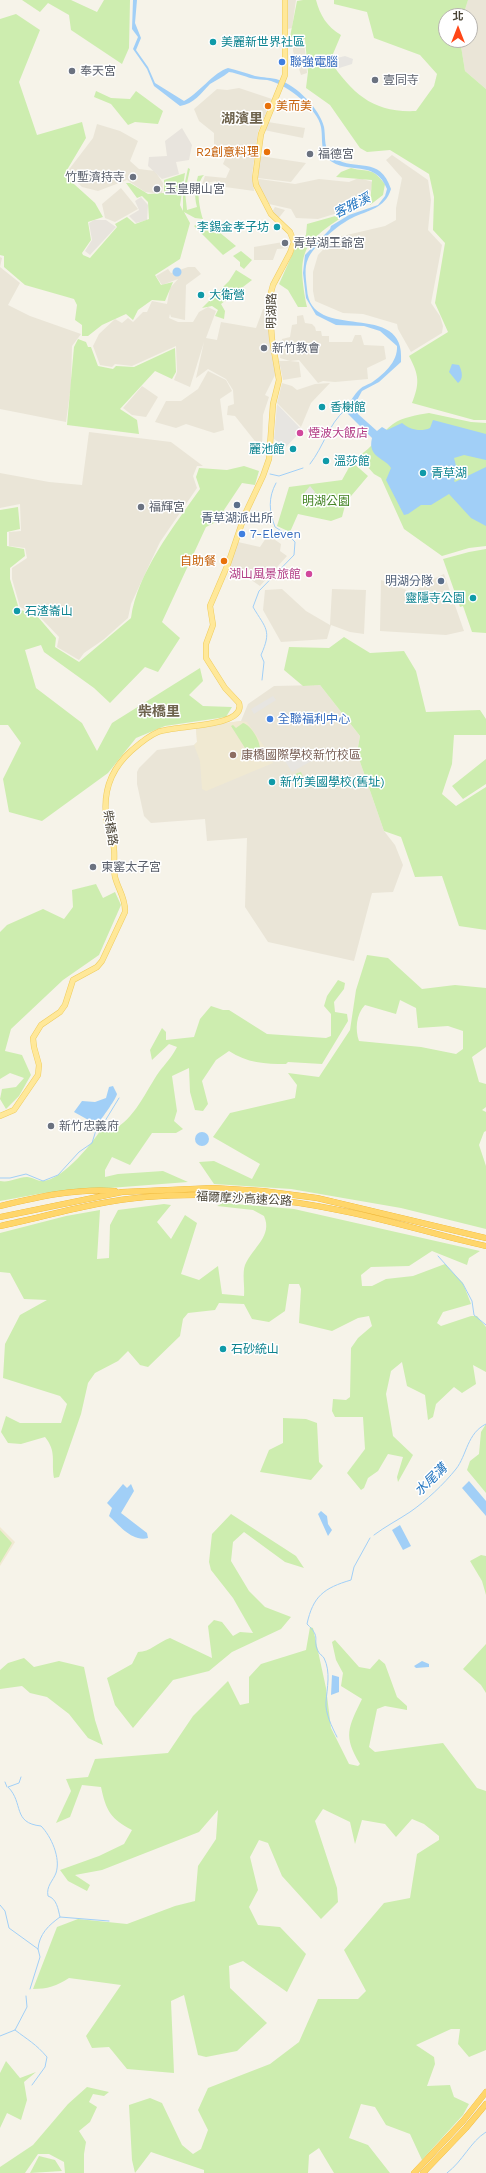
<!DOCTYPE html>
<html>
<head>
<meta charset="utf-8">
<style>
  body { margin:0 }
  #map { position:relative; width:486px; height:2173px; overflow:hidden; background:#f6f3e9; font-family:"Work Sans","Noto Sans TC",sans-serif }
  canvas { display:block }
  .north { position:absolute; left:438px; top:8px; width:40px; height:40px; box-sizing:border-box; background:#fff; border:1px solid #b7b4af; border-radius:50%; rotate:0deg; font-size:11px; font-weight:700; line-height:16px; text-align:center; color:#4a4436 }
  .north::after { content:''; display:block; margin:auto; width:14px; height:18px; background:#ff4717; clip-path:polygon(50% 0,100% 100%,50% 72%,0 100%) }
</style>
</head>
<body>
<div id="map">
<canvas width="486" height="2173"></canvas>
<div class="north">北</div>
</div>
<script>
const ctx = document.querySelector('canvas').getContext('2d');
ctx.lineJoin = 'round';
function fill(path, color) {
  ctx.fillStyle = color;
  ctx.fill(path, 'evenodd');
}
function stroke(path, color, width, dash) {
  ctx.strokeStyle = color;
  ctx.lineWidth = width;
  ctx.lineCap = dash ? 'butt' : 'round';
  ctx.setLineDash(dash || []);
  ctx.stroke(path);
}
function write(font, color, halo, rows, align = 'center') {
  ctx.font = font + ' "Work Sans","Noto Sans TC",sans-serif';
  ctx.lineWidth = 3;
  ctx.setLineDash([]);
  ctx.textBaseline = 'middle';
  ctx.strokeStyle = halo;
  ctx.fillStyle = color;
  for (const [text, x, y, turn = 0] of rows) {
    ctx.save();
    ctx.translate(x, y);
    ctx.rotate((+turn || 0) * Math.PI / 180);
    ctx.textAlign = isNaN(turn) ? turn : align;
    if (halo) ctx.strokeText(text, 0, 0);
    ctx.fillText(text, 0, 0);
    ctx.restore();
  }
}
const residential = new Path2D(`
  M288,0H296L292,28L288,29Z
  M468,0H486V89L465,71L460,40H470V16H463Z
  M293,38L304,39L307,73L301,75L293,51Z
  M239,88L272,99L258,132L252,175L254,191L218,186L216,181L202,184L205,176L226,178L230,169L223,164L231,145L214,146V133L199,121L194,109L217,89L227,90Z
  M268,122L305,128L303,138L264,130Z
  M97,124L120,131L138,141L130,161L139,169L155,171L163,183L162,194L145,192L127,180L98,191L82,187L67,172L93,138Z
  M392,155L428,180L431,200L428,230L442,245L431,303L440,316L443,326L442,333L411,352L398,329L397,324L363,314L343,313L315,301L313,291V272L318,255L334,238L385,226L396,220V208L402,178L386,160Z
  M260,156L306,163L291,182L258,178Z
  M359,178L373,182L367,204L318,219L296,218L291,209L269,204L259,185V179L295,184L319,179L349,182Z
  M121,188L138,209L115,222L105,218L102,204Z
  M275,207L285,210L278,219L272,212Z
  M283,242L288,248L277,249L273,260H254V247Z
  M0,257L2,258L0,267L20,283L8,305L30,316L81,334L72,346L71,385L66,422L0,409Z
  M188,267H195L201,274L186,285L185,320L171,317L170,314L169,318L178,322H193L199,312L208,307L216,311L206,338L217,340L221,322L256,328L263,309H266L276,373L265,395L269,397L263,415L262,450L235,416L227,415L228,406L234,404L233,390L226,379L208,369L196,378L204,342L190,387L174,380L177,372L176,346L132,366L115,364L112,367L100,365L93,346L99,334L115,319L122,323L128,318L133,322L143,312H147L152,301L167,304L170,288L178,279L162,285L156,276L168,269L171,273Z
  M303,315L305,323L312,324L315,327L316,331H321L322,336H329V342H352L355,335H361L364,345L384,346L386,359L367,368L368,379L335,382L323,381L318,383L299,360L290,361L299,362L301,377L283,380L279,361H290L280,358L282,339L290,337L292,325L297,324V316Z
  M208,371L226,380L232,391L220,399L224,430L214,433L186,424L176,428L155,422L166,401H181L198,389Z
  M282,383L292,386L297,390L315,384L330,383L311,403L301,427L277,403Z
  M142,386L158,397L146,417L132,415L123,408Z
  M89,432L171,442L203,466H197L193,476L197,488L160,542L131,604L128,618L103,640L84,653L79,660L57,647L59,637L38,615L20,607L12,579V568L27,558L25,548L9,546V532L21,531L20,504L0,508V473L49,482L82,485Z
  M268,535L281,544L280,551L287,556L260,586L228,564L238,542L260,547Z
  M444,574L464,631L446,635L380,631L381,580L414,593L425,583Z
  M282,589L306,611L330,625L332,589L366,590L364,634L350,632L331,625L327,639L281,642L263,610L265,590Z
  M320,685L360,736L357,753L384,831L395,845L403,865L393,892L372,893L354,961L268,942L245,907L247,838L207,841L205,819L151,823L144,816L137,784V772L139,768L157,750L194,745L197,742L196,727L241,721L248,704L274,686Z`);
const industrial = new Path2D(`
  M182,128L192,145L189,160L176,162L179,174L162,179L148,166L149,157L167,156L165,141Z
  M141,197L148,205L147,220L136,223L129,216L139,210L135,201Z
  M94,220H106L116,227L90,255L85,251L92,240L89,223Z`);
const education = new Path2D(`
  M241,721L247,722L266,749L273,763L206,791L202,789L200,761L194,745L197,742L196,727Z
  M0,1527L15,1542L0,1566Z`);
const green = new Path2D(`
  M22,0H71L97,12L104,0H130L129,48L122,64L71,30L69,15L48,3L40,12Z
  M303,0H316C320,15 327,27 341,35L330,61C353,94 373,113 416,111L434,86L437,74L420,55L374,38L367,12L334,4V0H468L463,16H446V40H460L465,71L486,89V420H474L412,403C420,383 419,375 409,356L448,332L435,303L445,243L433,230L434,197L429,174L390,150L367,152L360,148L330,105L306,88L308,72L305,39L290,37L297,1Z
  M16,14L40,30L19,82L37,135L82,122L86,138L64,175L95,203L103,217L88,222L91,240L82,253L83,255L90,258L117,227L115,224L127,217L135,224L149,219L148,202L142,196L137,198L126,183H130L148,194L164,193V180L185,173L180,205L183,211V192L188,168L190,169L185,192L187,210L197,207C194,196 195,187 198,176L204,175C195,184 199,207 203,219L195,218L184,212L190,223L180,259L155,275L161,285L173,282L165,301L152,300L138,310L133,320L126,314L102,325L88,336H82V325L75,320L77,305L74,299L25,285L4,267V256L0,255V19Z
  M96,91L111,98L130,99L136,91L163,111L158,124L135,122L128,125L111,104L94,97Z
  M351,168C369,173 371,166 385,184L383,195L370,205L372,180L336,177L341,172Z
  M346,213V215C300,243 297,255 307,307H298L288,290L279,284L297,244L306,235L307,224Z
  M200,222H207L236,246L223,255L194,226Z
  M241,251L252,260L244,269L240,266V262L233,256Z
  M236,270L252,280L221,304L225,311L224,319L215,316L218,310L212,306L202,308L229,281Z
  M78,339L86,342L88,347H91L98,366L113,369L116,366L134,367L175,348L176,372L172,379L155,371L120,409L137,420L139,434L67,425L74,347Z
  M429,413L471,422L486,423V546L469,548L442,556L404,529L381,478L374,474L358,456C373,448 380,433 393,424C403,417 417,415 429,413Z
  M352,462L368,476L346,502L342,517L331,521L298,514L290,532L277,526L289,487L342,480Z
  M244,466L259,471L255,485L242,483L216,522L206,527L162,622L180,638L158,672L145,667L110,703L94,688L44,652L41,645L25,650L36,688L82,723L97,751L112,723L200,668L203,681L189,695L203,706L232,707L226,717L165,726L136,738L108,773L42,821L9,812L3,779L21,743L8,725H0V510L18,507L20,529L7,532V546L24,549L25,556L10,568V579L19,609L38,617L56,638L55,647L79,662L131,618C137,573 174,526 200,489L196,477L199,468L227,470Z
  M486,549V633L472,632L463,606L460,607L443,559L469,552Z
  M344,637L370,653L404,651L416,671L426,712L480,710L486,719V735H454L452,764L442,794L456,806L486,787V930L459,926L442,876L415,877L401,837L384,831L357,753L360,736L320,685L303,686L284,670L289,647L329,648Z
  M243,723C251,725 261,742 260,750L254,754L255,757L252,759L231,726L233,725L236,728Z
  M486,759V784L463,799L452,786Z
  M301,772L306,784L299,786L295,774Z
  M96,884L103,898L115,892L121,905L99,955L63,980L11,1029L5,1051L22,1055L31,1075L19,1096L6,1109L0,1099L2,1089L16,1087L24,1078L10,1073L0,1079V932L7,925L43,909L64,919L73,907L72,890Z
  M367,955L388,958L422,989L455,985L486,988V1047L472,1057L479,1082L486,1084V1107L482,1110L486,1112V1131L484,1132L479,1145L486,1166V1229L401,1208L291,1189L214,1184L199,1162L214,1161L252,1179L260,1164L213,1137L230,1113L295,1098L297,1085L288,1073L319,1077L350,1030L356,990ZM400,1000L416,1008L418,1028L448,1026L463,1031V1049L456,1054L421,1047L359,1041C355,1030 356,1014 365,1005L396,1014Z
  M338,980L345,983L344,989L334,1002L335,1012L347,1014L348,1021L322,1064L288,1062L286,1064C265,1064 247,1063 229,1051L216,1060L202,1081L208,1104L203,1111L195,1110L190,1092L189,1068L172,1076L177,1111L174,1121L183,1129L176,1133H152L130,1165L112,1157L105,1170V1177L118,1174L163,1171L188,1182L44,1193L0,1201V1181C10,1183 17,1177 27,1177C32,1177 37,1181 42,1181C63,1181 96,1139 106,1122L113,1129C133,1122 147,1089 159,1072C165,1064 172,1057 177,1047L169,1044L152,1060L150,1050L162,1028L166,1032V1040L194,1037L200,1019L211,1006L223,1010H229L267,1034L326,1038L331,1036V1014L324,1006L327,996Z
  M223,1203L294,1209L480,1251L469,1258L467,1265L432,1251L409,1266L371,1267L361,1275L362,1286H372L386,1279L413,1276L445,1264L463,1283L471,1304L443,1312L437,1323L441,1326L471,1316H477L486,1327V1372L473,1365L476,1384L462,1393L454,1387L436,1404L433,1417L428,1420L425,1395L407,1386L402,1362L391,1371L386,1394L393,1436L413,1455L398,1482L397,1477L403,1457L388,1454L378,1471L368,1478L364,1488L361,1490L347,1473L365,1449L363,1417H335L332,1411L333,1399L346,1400L350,1397L351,1348L358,1338L372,1326L369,1316L358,1318L332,1331L299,1323L301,1289L299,1284H289L285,1311L269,1322L252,1319L244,1304L219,1303L215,1310L188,1313L183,1319L180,1336L148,1367L140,1365L128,1351L118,1361L95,1373L88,1383L81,1414L59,1477L54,1478C51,1461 57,1452 45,1437L21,1444L8,1443L1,1432L6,1416L20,1423H61L67,1404L60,1396L3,1378L5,1344L20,1315L47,1300L24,1299L10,1273L0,1272V1233L66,1216L100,1210L97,1259L109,1258L110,1225L118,1210L164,1204L171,1205L157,1222L171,1239L185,1215L197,1223L181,1274L199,1280L218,1266L222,1294L244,1296C245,1287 242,1273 245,1265C253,1247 273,1236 264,1216L253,1210L217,1206Z
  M283,1418L306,1419L317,1423L319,1462L323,1466L311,1480L260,1472L269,1450L283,1443Z
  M486,1424V1493L467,1470L470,1461L479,1454L481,1432Z
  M231,1514L296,1556L304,1568L285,1562L244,1532L233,1542L231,1561L249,1591L265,1607L291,1617L281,1629L232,1652L209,1671L173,1680L133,1728L115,1705L107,1678L132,1664L138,1652C150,1652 158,1642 170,1638L212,1658L208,1626L214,1620L222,1622L233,1636L240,1632L253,1633L233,1598L211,1570L209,1562L212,1534Z
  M0,1530L12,1543L0,1563Z
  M481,1555L486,1556V1595L482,1581L470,1561Z
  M310,1627L313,1628L326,1688L331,1728L349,1764L358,1766L360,1764C343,1736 348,1728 362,1699L341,1686L343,1673L336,1660L332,1642L335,1640L359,1667L370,1669L379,1659L385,1664L397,1697L407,1706V1710L385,1706L377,1709L369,1747L375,1752L443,1743L477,1788L486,1791V2050L469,2057L458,2044L460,2029H451L416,2045L434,2057L435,2064L427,2086L450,2085L454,2097L469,2104L463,2115L422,2160L410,2134L386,2125L375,2107L361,2104L349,2138L368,2145L390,2173H334L319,2148L309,2155L308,2173H204V2170L151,2152L135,2173L132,2160L129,2105L150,2098L162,2103L182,2145L193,2154L201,2149L208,2130L198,2110L208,2088L270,2064L299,2042L318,1999H358L366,1991L344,1950L384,1903L410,1898L417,1854L439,1840V1836L424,1824L412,1819L396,1837L385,1824L362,1820L355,1844L350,1822L323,1809L315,1821L337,1888L338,1902L321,1919L282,1876L268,1843L259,1840L250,1857L258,1890L249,1907L258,1925L280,1927L306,1954L287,1992L243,1961L229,1966L230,1988L267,2023L237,2051L206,2057L198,2055L184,1995L171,2001L174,2073L127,2069L109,2047L92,2048L86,2036L121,1985L69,1978C57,1986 47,1989 33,1989L57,1927L78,1919L127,1924L175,1906L195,1901L198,1866L216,1839L218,1810L199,1832L102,1870L75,1875L90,1885L87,1891L68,1881L60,1870L99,1856L124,1844L132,1830C111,1819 106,1811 101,1787L82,1785L70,1817L56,1823L71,1791L66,1779L88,1777L95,1759L168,1753L193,1716L228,1681L240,1705L249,1703V1677L261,1664L306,1650Z
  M486,1644V1693L481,1685L463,1669Z
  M24,1658L34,1667L59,1661L84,1667L95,1720L103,1745L88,1738L69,1714L47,1697L30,1693L22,1686L0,1689V1670L8,1663Z
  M6,2061L20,2078L36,2072L24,2082L27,2100L21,2120L7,2113L0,2128V2073Z
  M87,2087L109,2092L104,2096L93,2094L89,2102L97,2107L90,2122L79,2131L86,2142L84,2154V2173H65L64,2162L49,2154H38L25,2173H0V2167L33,2145L68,2104Z
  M39,2156L55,2160L62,2171L30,2173Z`);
const parking = new Path2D(`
  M345,56L353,59L352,64L336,69L333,59Z
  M277,404L302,430L286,447L274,439Z
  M310,486L315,492L307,502L301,497Z
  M273,696L276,700L254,714L251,709Z
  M304,746L313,760L292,772L283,758Z`);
const water = new Path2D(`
  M133,0H137L135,23L141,38L136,50L148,67L155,83L184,101C198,94 214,72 228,68C237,70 246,73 255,76C263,78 271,77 279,80C296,85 320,109 324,127C326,138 323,150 334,158C356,172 380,155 391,189C385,209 368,210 352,218C339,224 313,246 308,259C304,267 306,279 307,289C310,345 407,297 401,362L379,382L362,391L355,404L358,414L377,431L382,427L387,430L402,423C410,430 421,432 430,428L433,420L486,434V460L464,455L454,458L458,473L454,481L455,482L486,467V526L471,518L449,494L431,505H421L408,514L404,515L386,480L391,468C386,458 367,458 372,438L345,411L344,408C351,402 354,394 360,389C363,386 367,385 371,383C383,375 398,362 397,346L380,331L364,326L336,325L316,315L306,298L303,273L305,255L330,229L331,226L349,215L378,205L385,196L387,189C375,158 348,176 328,159C320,152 323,137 321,127C318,109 288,86 271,81C266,79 261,80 256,79C247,78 238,73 229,72C223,77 216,80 210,84C201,93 194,104 180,106L154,86L147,69L133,49L138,37L132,29Z
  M172.5 272a4.5 4.5 0 1 1 9 0a4.5 4.5 0 1 1-9 0Z
  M452,364L459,365C462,371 464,379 458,383L449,372Z
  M113,1086L117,1094C116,1099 104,1115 100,1121L92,1122L74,1112L82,1101L95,1102L106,1098L109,1087Z
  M195 1139a7 7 0 1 1 14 0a7 7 0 1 1-14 0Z
  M469,1481L486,1501V1516L462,1488Z
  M123,1484L127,1488L131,1484L134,1491L121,1513L147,1533L148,1538C132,1542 120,1526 109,1516L112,1508L107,1503Z
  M321,1511L327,1516L328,1524L332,1530L328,1536L318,1514Z
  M400,1525L411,1546L403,1550L392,1530Z
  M422,1661L429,1664V1667L416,1668L414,1666Z
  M332,1675L339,1677V1692L331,1695Z`);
const stream = new Path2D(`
  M310,464C324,446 328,425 345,410
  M270,474L279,476L303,468
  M262,680L264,662L261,655C272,630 266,629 253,607L259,591L294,555L295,542L288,535L275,527C269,511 268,498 276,483
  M0,1178H10L26,1174L43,1181L58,1175L79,1152L92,1143L97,1127L105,1121L119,1098
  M438,1256L463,1284L472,1301L474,1315L486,1325
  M374,1535C386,1526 398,1520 410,1512C426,1501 444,1484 456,1469C467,1455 467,1433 486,1424
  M337,1737C332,1727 325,1713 326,1702C327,1688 331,1672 324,1658C323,1656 319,1654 318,1651C312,1639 322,1638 307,1624C313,1596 324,1588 351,1580L354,1567L370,1538
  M21,1777L19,1783L8,1787C24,1803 12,1823 41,1826C51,1836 61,1858 56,1873C53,1881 46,1886 48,1896C57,1899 58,1909 60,1917
  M5,1782L7,1787
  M0,1905L5,1911L9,1928L38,1949L40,1957L30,1989
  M38,1949C39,1934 49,1925 60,1917L109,1921
  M15,2030C28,2040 36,2044 47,2057L45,2067L32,2085
  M0,2036L15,2030L27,2007L26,1996
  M447,2173C463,2161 470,2142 486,2132`);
const major = new Path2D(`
  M0,1116L14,1110L38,1075L39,1065L34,1047L33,1038L41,1025L60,1012L65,1005L73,980L97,967L102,961L125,912C126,899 118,889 115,877C113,868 115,858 114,849C113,840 109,832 107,823C102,795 110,770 131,751C139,744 148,736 158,732C174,725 247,728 239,703L225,688L206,658V644L213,625L210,606L228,564L245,514L263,476L269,459L273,404L279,380L272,339L269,300L273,285L290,253L294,242L290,232L271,214L256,185L255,178L261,134L285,75V0`);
const highway = new Path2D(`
  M0,1206C38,1197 76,1188 115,1191
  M0,1217L122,1192L213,1188L263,1191L317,1198L486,1238
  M0,1226C48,1216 97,1201 146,1197C208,1192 272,1197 333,1209C384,1218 435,1235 486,1246
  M414,2173L463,2121L486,2092
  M423,2173L466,2128L486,2104`);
const markers = [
  [213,42,4,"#0f9aa8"],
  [282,62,4,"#3f7fe0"],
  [72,71,4,"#6b7280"],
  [375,80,4,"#6b7280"],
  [268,106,4,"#e8710a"],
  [267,152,4,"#e8710a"],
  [310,154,4,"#6b7280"],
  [133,177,4,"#6b7280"],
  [157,189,4,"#6b7280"],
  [277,227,4,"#0f9aa8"],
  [285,243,4,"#6b7280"],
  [201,295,4,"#0f9aa8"],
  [264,348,4,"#6b7280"],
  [322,407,4,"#0f9aa8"],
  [300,433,4,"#d1479c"],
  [293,449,4,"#0f9aa8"],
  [326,461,4,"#0f9aa8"],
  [423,473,4,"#0f9aa8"],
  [237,505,4,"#5c6f8a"],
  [141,507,4,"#6b7280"],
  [242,534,4,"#3f7fe0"],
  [224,561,4,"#e8710a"],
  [309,574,4,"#d1479c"],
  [441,581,4,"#5c6f8a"],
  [473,598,4,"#0f9aa8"],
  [17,611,4,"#0f9aa8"],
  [270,719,4,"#3f7fe0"],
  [233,755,4,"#8d6e63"],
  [272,782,4,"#0f9aa8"],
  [93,867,4,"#6b7280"],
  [51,1126,4,"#6b7280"],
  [223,1349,4,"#0f9aa8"]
];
const cultureNames = [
  ["美麗新世界社區",221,42],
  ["李錫金孝子坊",269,227,"right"],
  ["大衛營",209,295],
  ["香榭館",330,407],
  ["麗池館",285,449,"right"],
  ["溫莎館",334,461],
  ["青草湖",431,473],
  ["靈隱寺公園",465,598,"right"],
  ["石渣崙山",25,611],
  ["新竹美國學校(舊址)",280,782],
  ["石砂統山",231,1349]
];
const shopNames = [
  ["聯強電腦",290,62],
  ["7-Eleven",250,534],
  ["全聯福利中心",278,719]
];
const worshipNames = [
  ["奉天宮",80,71],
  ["壹同寺",383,80],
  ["福德宮",318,154],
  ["竹塹濟持寺",125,177,"right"],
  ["玉皇開山宮",165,189],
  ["青草湖王爺宮",293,243],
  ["新竹教會",272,348],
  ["福輝宮",149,507],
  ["東窰太子宮",101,867],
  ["新竹忠義府",59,1126]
];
const foodNames = [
  ["美而美",276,106,"left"],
  ["R2創意料理",259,152],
  ["自助餐",216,561]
];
const streetNames = [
  ["明湖路",272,311,-89],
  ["柴橋路",110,828,81],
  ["福爾摩沙高速公路",244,1199,3]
];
const hotelNames = [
  ["煙波大飯店",308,433],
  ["湖山風景旅館",301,574,"right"]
];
const parkNames = [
  ["明湖公園",326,501]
];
const serviceNames = [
  ["青草湖派出所",237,518],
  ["明湖分隊",433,581,"right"]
];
const educationNames = [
  ["康橋國際學校新竹校區",241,755]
];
const waterNames = [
  ["客雅溪",352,206,-26],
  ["水尾溝",431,1480,-44]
];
const quarterNames = [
  ["湖濱里",242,119],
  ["柴橋里",159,712]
];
fill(residential, '#eae5d7');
fill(industrial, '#e8e4dd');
fill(education, '#f0e9d2');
fill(green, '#cdedaf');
fill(parking, '#e7e5e1');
fill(water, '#a1cff7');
stroke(stream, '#a1cff7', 1);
stroke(major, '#efcc5e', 6);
stroke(highway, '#ecb12d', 6);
stroke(major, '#ffe899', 5);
stroke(highway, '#ffd66b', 5.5);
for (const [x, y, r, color] of markers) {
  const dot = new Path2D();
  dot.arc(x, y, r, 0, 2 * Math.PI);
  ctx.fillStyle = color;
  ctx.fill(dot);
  stroke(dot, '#fff', 1.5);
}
write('12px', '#0d838f', '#fff', cultureNames, 'left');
write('12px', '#366cbe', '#fff', shopNames, 'left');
write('12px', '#5b616d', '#fff', worshipNames, 'left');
write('12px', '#c56008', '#fff', foodNames, 'right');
write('12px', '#4a4436', '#fff', streetNames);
write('12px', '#b23c85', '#fff', hotelNames, 'left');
write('12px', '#428323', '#fff', parkNames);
write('12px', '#4e5e75', '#fff', serviceNames);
write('12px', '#785e54', '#fff', educationNames, 'left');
write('italic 13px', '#2476c1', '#fff', waterNames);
write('bold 14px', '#6e634d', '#fff', quarterNames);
</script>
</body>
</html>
